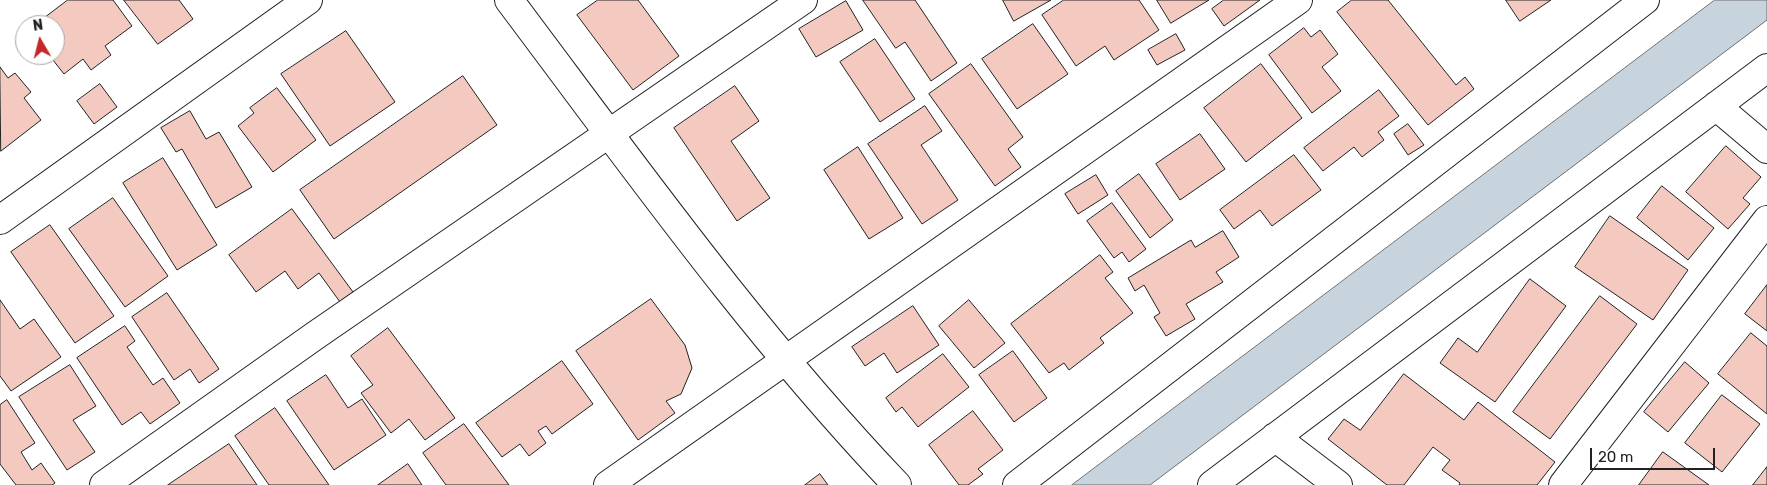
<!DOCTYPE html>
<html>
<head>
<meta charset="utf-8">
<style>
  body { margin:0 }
  #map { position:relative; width:1767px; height:485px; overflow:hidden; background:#fff; font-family:Rubik,sans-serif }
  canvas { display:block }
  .north { position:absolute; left:15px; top:15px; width:50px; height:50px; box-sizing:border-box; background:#fff; border:1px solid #a7a7a7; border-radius:50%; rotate:352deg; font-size:14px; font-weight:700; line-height:20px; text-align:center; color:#222 }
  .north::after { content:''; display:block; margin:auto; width:18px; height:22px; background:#c62828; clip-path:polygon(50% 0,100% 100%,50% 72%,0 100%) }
  .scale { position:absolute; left:1590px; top:448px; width:125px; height:22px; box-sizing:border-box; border:2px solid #222; border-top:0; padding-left:6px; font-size:15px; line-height:18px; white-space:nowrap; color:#222; -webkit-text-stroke:4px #fff; paint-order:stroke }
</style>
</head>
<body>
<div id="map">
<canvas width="1767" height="485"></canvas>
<div class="north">N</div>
<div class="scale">20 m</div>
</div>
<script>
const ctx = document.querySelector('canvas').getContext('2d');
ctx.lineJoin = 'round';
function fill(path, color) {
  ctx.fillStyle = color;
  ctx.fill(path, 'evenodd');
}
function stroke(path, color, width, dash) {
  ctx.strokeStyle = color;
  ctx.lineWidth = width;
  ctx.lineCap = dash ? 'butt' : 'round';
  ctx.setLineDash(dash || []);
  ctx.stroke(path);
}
const water = new Path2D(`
  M1715,0H1767V20L1150,485H1072Z`);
const building = new Path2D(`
  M68,0H113L132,26L105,46L111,55L91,70L83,59L64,74L49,55H55V25H35Z
  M124,0H179L193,19L158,44Z
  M598,0H638L679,56L633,90L577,15Z
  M863,0H915L957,63L931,81L905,42L896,48Z
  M1003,0H1051L1014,21Z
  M1064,0H1139L1159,30L1114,60L1105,46L1076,66L1042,15Z
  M1157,0H1209L1171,23Z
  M1224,0H1260L1224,26L1212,9Z
  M1352,0H1388L1456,85L1465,77L1474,89L1428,125L1337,12Z
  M1506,0H1551L1520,21Z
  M846,1L863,30L816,57L799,29Z
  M1033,24L1068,74L1017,109L982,59Z
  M1304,28L1311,37L1320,30L1338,54L1322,67L1341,91L1312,113L1269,55Z
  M346,31L395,102L330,146L281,74Z
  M1176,34L1185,50L1157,65L1148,50Z
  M875,39L915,99L880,122L840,62Z
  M971,64L1023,137L1008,149L1021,167L995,186L929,94Z
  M1261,64L1302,118L1246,162L1204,108Z
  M0,67L8,78L15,73L31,92L24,98L41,120L1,151Z
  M463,76L497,125L334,239L300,190Z
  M100,84L117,107L94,124L77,101Z
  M735,86L759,121L731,141L770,198L737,221L674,128Z
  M277,88L316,140L273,172L238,126L254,113L250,108Z
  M1379,90L1399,116L1378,132L1384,140L1362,157L1354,147L1323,171L1304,148Z
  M925,106L942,131L921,145L958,200L922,224L868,144Z
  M190,111L206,139L219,132L252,187L216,208L182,149L176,152L161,128Z
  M1408,124L1424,145L1408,155L1394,134Z
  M1200,134L1225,169L1180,200L1156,164Z
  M1726,146L1761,177L1743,198L1750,204L1728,229L1686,192Z
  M858,147L903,218L869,239L824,170Z
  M1294,155L1321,190L1272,226L1260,210L1234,229L1220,210Z
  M163,158L217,245L177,270L123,183Z
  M1139,174L1173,220L1150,238L1116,191Z
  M1096,175L1108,195L1078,214L1065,194Z
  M1662,186L1714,228L1688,260L1637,218Z
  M113,198L168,276L125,307L69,229Z
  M1112,203L1146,249L1129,262L1122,252L1114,258L1087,221Z
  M292,209L353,292L340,302L319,273L298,289L285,271L256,292L229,255Z
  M1610,216L1688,270L1653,320L1575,267Z
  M50,225L114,316L75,343L11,252Z
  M1223,231L1239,257L1216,272L1223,282L1186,304L1195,319L1166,336L1154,317L1160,313L1144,285L1135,291L1128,278L1191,240L1195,247Z
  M1100,255L1113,272L1105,278L1133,313L1100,338L1104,343L1069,370L1064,363L1049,373L1011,324Z
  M1530,279L1566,306L1495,402L1440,363L1458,338L1477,352Z
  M1767,285V331L1745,314Z
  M167,293L219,369L199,383L190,369L174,380L132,317Z
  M1600,296L1637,324L1550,439L1513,412Z
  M651,299L685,345L692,368L681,394L666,401L675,413L638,440L576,351Z
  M0,300L20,329L34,319L61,357L11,391L0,376Z
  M969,300L1005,343L974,368L939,326Z
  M913,306L939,345L897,373L884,353L865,366L852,347Z
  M125,326L135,341L127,347L153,385L163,378L180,403L150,424L141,412L122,425L77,358Z
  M388,328L455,418L425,440L409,419L391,433L361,393L373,385L351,356Z
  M1751,333L1767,346V414L1718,374Z
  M1013,351L1047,398L1014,422L979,375Z
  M943,354L969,387L918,427L902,407L896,412L886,398Z
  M562,361L593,404L552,434L546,426L538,431L546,443L529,456L520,444L502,457L476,423Z
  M1685,362L1709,383L1668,432L1644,412Z
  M70,365L96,406L73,420L95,452L67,470L19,397Z
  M1404,374L1464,420L1478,402L1555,462L1537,485H1459L1460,483L1442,470L1450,460L1433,447L1404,485H1387L1328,439L1344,419L1360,430Z
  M326,375L348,408L362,399L386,435L334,470L287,401Z
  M1722,395L1760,424L1722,472L1685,443Z
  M7,400L35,443L21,452L32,470L41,463L55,483L52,485H16L0,464V405Z
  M275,408L329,485H269L235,436Z
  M973,411L1003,450L978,469L983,474L968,485H959L929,445Z
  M464,424L509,485H446L423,453Z
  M229,444L257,485H168Z
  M1663,452L1709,485H1639Z
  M408,464L422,485H378Z
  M1767,467V485H1753Z
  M820,474L828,485H805Z`);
const minor = new Path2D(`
  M1716,106L1767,149
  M0,220L308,0
  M1275,437L1338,485
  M104,485L316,335L803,0
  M608,485L1298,0
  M1017,485L1645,0
  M1212,485L1767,68
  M1563,485L1767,220`);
const tertiary = new Path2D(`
  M509,0C633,165 754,335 897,485`);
fill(water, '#c7d3dd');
stroke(water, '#6f6f6f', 1);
fill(building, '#f3c9c0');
stroke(building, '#222', 1);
stroke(minor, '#222', 30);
stroke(tertiary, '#222', 30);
stroke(minor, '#fff', 28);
stroke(tertiary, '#fff', 28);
</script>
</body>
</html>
